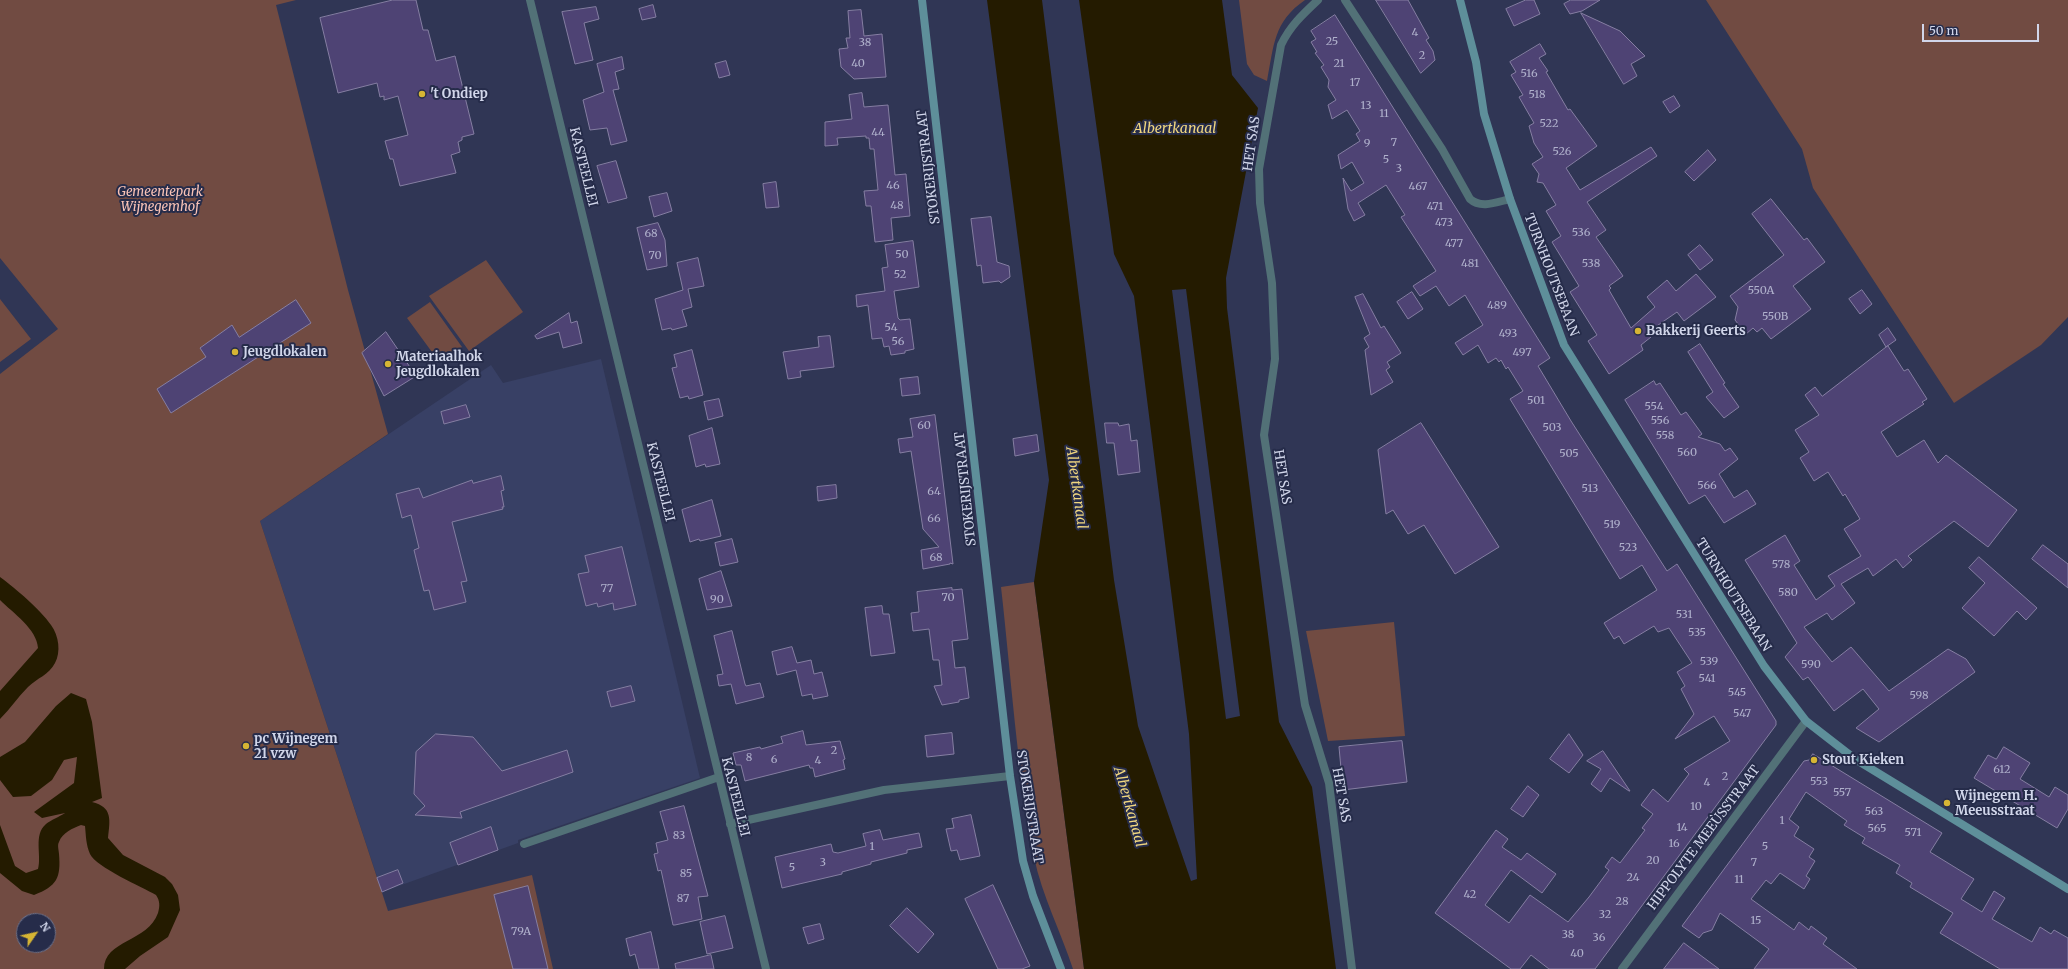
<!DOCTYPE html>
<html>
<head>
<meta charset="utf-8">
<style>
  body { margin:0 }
  #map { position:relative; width:2068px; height:969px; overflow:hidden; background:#303655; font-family:Merriweather,serif }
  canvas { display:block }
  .north { position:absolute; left:16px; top:913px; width:40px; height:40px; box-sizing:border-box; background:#262c4a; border:1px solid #6a708a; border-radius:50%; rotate:56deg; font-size:11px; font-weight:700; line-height:16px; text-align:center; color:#d1d6ea }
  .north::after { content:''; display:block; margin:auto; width:14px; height:18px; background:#d6b534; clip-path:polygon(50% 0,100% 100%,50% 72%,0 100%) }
  .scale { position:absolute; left:1922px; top:24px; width:117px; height:18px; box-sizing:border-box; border:2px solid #d1d6ea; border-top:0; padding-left:5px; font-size:12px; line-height:14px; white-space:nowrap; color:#d1d6ea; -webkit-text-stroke:3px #262c4a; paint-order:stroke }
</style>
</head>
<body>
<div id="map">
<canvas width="2068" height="969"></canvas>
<div class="north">N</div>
<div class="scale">50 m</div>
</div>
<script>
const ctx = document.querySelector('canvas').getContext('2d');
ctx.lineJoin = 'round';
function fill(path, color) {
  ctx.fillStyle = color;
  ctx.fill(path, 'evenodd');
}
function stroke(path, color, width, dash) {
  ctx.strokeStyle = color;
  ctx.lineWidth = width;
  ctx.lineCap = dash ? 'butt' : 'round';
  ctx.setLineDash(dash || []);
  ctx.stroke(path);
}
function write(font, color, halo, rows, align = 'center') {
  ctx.font = font + ' Merriweather,serif';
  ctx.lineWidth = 4;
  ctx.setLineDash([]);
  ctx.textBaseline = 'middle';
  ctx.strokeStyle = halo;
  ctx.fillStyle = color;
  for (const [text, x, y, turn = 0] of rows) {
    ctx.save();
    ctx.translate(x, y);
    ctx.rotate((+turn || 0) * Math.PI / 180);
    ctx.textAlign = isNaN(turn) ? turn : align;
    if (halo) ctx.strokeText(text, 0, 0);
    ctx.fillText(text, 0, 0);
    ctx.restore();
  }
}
const built = new Path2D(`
  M601,359L700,778L518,840V843L382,892L260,521L491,365L503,383Z`);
const green = new Path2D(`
  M0,0H296L276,5L348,290L388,434L260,521L388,911L532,875L553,969H0V374L58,329L0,258ZM24,921H48V945H24Z
  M1239,0H1305C1273,22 1274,46 1267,81L1254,75L1247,64Z
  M1706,0H2068V317L2041,345L1954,403L1813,188L1802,149Z
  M486,260L523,312L469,351L429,296Z
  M0,299L31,339L0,362Z
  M430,302L462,347L440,363L407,318Z
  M1034,582L1084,969H1073C1061,932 1042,896 1034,857C1017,770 1011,675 1001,587Z
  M1394,622L1405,736L1328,741L1306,631Z`);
const water = new Path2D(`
  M987,0H1042L1114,580L1138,726L1191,881L1197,879L1189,734L1134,296L1114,254L1079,0H1222L1232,75L1258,108L1226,278L1227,308L1279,722L1312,787L1336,969H1084L1034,582L1049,480ZM1186,289L1240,716L1226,719L1172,290Z
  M0,577C16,589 40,609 51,625C59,636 61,652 55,663C49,675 37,678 28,687C18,697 10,709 0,719V691L38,648C37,629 13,613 0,600Z
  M71,693L86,699L92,722L102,798L92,802C113,807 110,820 108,838L123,855L165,877L172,884L178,895L180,910L168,937L140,956L125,969H104C104,940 148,942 158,913C160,906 160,901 156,895C142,887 96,867 90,854C86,845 86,836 85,826L81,825C73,828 62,833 59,842C57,845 59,851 59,854C61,878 57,886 34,895L22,891L0,873V825L15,866L26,873L38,869C42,855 33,835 46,824C51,820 59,817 65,813L42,818L34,812L74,783L77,757L64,760L52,780L31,796L13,797L0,780V757L25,742L56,706Z`);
const building = new Path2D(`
  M393,0H416L423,30H428L436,61L455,56L474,134L462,137V140L458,142L460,152L451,155L456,173L400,186L393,159H390L385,141L408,135L398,96L384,100V96L380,97L377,83L338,93L320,18Z
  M1376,0H1408L1429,38L1426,40L1433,51L1435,60L1421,73Z
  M1526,0H1534L1540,14L1514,26L1506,9Z
  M1571,0H1600L1582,11L1570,14L1564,4Z
  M653,5L656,17L642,20L639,9Z
  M596,7L599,19L584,23L593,60L575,64L562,12Z
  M861,10L864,36L882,34L886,77L854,79L841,67L839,49L848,48L846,38H850L848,11Z
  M1581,13L1620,31L1645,56L1631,64L1637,76L1624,84Z
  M1335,15L1550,358L1538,366L1571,421L1667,571L1677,564L1776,721V725L1595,969H1549L1531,955L1520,969H1511L1435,913L1496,830L1508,839L1502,847L1521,860L1527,853L1556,874L1542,893L1511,870L1485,905L1509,923L1530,895L1568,922L1589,897L1609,870L1605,867L1612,857L1620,863L1645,830L1642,828L1653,814L1641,805L1653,789L1668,802L1689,774L1684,769L1730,741L1714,716L1675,739L1694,714L1681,689L1685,686L1677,672L1692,663L1669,628L1658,632L1654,626L1624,644L1619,636L1614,639L1604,623L1657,590L1642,565L1620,579L1510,399L1523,391L1508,367L1506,369L1501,360L1499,362L1496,358L1488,363L1478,345L1463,355L1455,343L1483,325L1465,295L1449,306L1436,286L1420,296L1413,286L1436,271L1401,217L1405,215L1386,185L1358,203L1365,215L1354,221L1348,209L1343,178L1351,191L1364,183L1352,162L1341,169L1338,155L1360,141L1356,134L1360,131L1347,110L1332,119L1328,105L1336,100L1328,87L1329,80L1321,67L1324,65L1315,53L1317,52L1311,42L1316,39L1311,31Z
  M1540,44L1546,54L1539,58L1548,71L1546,72L1568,110L1570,109L1597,146L1566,168L1580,190L1651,147L1657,156L1587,202L1606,230L1596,237L1623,276L1609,286L1611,288L1609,290L1631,328L1655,307L1647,297L1667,280L1676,291L1696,274L1716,297L1684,321L1677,312L1648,332L1651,337L1641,345L1643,350L1609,374L1588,341L1597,335L1570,292L1579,286L1552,242L1561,236L1546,211L1556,205L1543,183L1537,182L1539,174L1532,164L1543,157L1534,143L1529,126L1534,123L1519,97L1523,95L1511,75L1516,72L1510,62Z
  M622,57L624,69L615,72L619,89L613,90L627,141L611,145L607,128L590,130L583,100L604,92L597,64Z
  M726,61L730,75L719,78L715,64Z
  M862,93L864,107L888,105L895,175L906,174L910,216L891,218L893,240L875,242L871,206H866L864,191L878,190L874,149H870L869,138H866V136L837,138L838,145L825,146V122L852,119L849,95Z
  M1674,96L1680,106L1670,113L1663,102Z
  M1708,150L1716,160L1694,181L1685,172Z
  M616,161L627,198L608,203L597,166Z
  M776,182L779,207L766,208L763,184Z
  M667,193L672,211L654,217L649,197Z
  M1771,199L1804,240L1807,238L1825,262L1793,286L1811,309L1771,339L1762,328L1757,332L1753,328L1746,334L1735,320L1738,307L1730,296L1784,255L1752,214Z
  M991,217L997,262L1009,266L1010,277L1001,283L999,281L983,283L981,265L977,266L971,219Z
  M658,223L665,240L667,266L647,270L637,228Z
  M913,241L919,287L894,291L898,318L900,320L910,319L914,349L905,351V353L891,355L889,346L884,347L882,338L872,339L868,305L857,307L856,295L885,291L882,268L888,267L885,245Z
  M1700,245L1713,260L1700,270L1688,255Z
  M698,258L704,286L688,289L692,307L682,310L687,326L672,330L671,328L662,330L655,299L683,290L677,263Z
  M1862,290L1872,304L1860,314L1849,299Z
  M1412,292L1423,309L1408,319L1397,302Z
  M1363,294L1381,328L1384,326L1401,353L1387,362L1390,367L1386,370L1393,382L1371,395L1365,350L1369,347L1364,338L1370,334L1355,297Z
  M296,300L311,323L171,413L157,389L206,357L200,348L232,325L239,337Z
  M569,313L571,323L577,321L582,343L563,348L559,332L537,339L535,336Z
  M1888,328L1896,340L1886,347L1879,335Z
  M386,332L416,376L384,396L362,353Z
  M830,336L834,367L800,371L801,377L788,379L783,352L819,347L818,337Z
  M1700,344L1725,383L1723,384L1739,407L1724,418L1706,397L1713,392L1688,352Z
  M1888,346L1904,371L1908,369L1927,399L1922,402L1924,404L1881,432L1897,457L1924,440L1938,463L1946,455L2017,510L1988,547L1954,521L1908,556L1912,560L1903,568L1896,559L1873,576L1868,568L1841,584L1855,603L1832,620L1827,613L1804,627L1832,662L1851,647L1889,691L1948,649L1966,659L1975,672L1879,742L1856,728L1879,709L1863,689L1834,711L1808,677L1803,680L1785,657L1797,643L1745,560L1785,535L1800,561L1794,565L1816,600L1835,586L1828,576L1861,556L1844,529L1860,519L1845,494L1843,496L1828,472L1814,481L1800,458L1809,452L1795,430L1819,415L1805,395L1815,387L1822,396Z
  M692,350L703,395L689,399L688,396L680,398L672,368L677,367L674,355Z
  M918,377L920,394L902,396L900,379Z
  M1654,381L1656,385L1660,383L1681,415L1686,412L1702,434L1698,437L1720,444L1725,451L1730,448L1738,459L1719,474L1734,498L1747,490L1756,504L1724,523L1705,495L1689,504L1625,400Z
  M719,399L723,416L708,420L704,402Z
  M466,405L470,417L444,424L441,412Z
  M935,415L953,564L950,563V564L923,569L921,550L939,547L923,529L911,451L900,453L898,439L913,437L910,419Z
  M1105,423H1118L1119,426L1129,424L1131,441L1137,440L1140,472L1118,475L1114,443H1107Z
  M1421,423L1499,547L1455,574L1424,525L1408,534L1393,510L1386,514L1378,450Z
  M712,428L720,464L706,467L705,464L696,467L689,436Z
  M1037,435L1039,451L1015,456L1013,439Z
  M501,476L504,490L501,491L504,507H502L503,509L452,522L467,581L461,582L466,602L434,610L429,590L424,591L414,550L419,548L411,515L402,518L396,494L419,488L423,498L472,480L473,483Z
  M836,485L837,498L818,501L817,487Z
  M712,500L721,536L700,541L699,539L690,542L682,510Z
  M732,539L738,562L720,566L715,543Z
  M2043,545L2068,564V588L2032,559Z
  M622,547L636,605L614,610L613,603L598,607L597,603L586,606L578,574L589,572L585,556Z
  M1979,557L2037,608L2026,620L2017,611L1994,636L1962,608L1985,583L1969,568Z
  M721,571L732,606L707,610L699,579Z
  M952,588V590L962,589L968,639L952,641L955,668L965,667L969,698L959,700V702L942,705L934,686L942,685L939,660H933L929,629L913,631L911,613L919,612L917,592Z
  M882,606L883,614H889L895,653L871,656L865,608Z
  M732,631L745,684L746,686L760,683L764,697L736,704L731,684L719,686L717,675L723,674L714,636Z
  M792,647L797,663L811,660L814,674L822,672L828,696L813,699L812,694L802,696L796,670L777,675L772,652Z
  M631,686L635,701L611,707L607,692Z
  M803,731L806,745L840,741L845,759L843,760L845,769L815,777L813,768H810L809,765L745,781L741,765H736L733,753L760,747L761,749L783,743L781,737Z
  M952,733L954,754L927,757L925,736Z
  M436,734L473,737L502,771L567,750L573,772L460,812L462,818L415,815L425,806L414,794L416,752Z
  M1569,734L1583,755L1569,773L1550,759Z
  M1402,741L1407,782L1343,790L1339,747Z
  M2004,747L2030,763L2020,779L2049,797L2055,787L2068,795V809L2057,828L1974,778L1988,755L1996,759Z
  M1603,751L1630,791H1629L1610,778L1601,792L1591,784L1601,769L1587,761Z
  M1813,754L1942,833L1930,852L1974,879L1961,899L1982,912L1994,891L2005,898L1992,919L2032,942L2040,927L2051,934L2054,930L2068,938V969H2000L1940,933L1953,913L1910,887L1912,883L1896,873L1900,865L1862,843L1865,838L1844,825L1847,821L1806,792L1789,819L1799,827L1794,836L1814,849L1809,857L1815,861L1806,876L1810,879L1804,889L1780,873L1771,884L1766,880L1751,899L1794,930L1799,922L1809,930L1811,926L1827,938L1823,944L1857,969H1754L1769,949L1720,913L1712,930L1703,933L1699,938L1682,926L1804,761L1809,760Z
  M1528,786L1539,795L1523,817L1511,809Z
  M684,806L708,896L698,897L702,919L675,925H673L661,870L658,871L654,854L658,853L656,843L668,840L660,812Z
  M971,815L980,856L960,860L957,850L951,851L946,829L954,828L952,819Z
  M491,827L498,850L458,865L450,843Z
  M880,830L883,840L919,833L922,847L907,850V853L871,862V864L842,872V874L782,888L775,857L831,844L833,852L838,853L866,846L863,834Z
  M398,870L403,883L382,892L377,878Z
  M993,885L1030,966L1022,969H998L965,899Z
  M528,886L548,969H513L494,895Z
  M907,908L934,934L918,953L890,926Z
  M725,916L733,948L707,954L700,922Z
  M820,924L824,939L808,944L803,928Z
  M651,932L659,969H639L635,954L630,956L626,939Z
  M1684,943L1719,969H1664Z
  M711,955L714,969H676L675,964Z`);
const street = new Path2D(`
  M530,0L766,969
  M1318,0C1303,14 1290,26 1281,45L1259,169L1260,203L1272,283L1275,359L1264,435L1305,705L1329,783L1352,969
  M1345,0L1442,149L1470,199C1481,209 1497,202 1510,199
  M730,824L884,790L1010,776
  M524,844L719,777
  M1622,969L1806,721`);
const secondary = new Path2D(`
  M922,0L1010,776L1023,861L1033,896L1061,969
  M1460,0L1476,62L1484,114L1510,199L1564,345L1764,666L1806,721L1855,759L2068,889`);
const markers = [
  [422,94,4,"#d6b534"],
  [1638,331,4,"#d6b534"],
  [235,352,4,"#d6b534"],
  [388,364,4,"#d6b534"],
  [246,746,4,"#d6b534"],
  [1814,760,4,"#d6b534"],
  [1947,803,4,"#d6b534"]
];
const numberNames = [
  ["4",1415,33],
  ["25",1332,42],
  ["38",865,43],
  ["2",1422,56],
  ["40",858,64],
  ["21",1339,64],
  ["516",1529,74],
  ["17",1355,83],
  ["518",1537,95],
  ["13",1366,106],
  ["11",1384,114],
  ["522",1549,124],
  ["44",878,133],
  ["7",1394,143],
  ["9",1367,144],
  ["526",1562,152],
  ["5",1386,160],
  ["3",1399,169],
  ["46",893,186],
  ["467",1418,187],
  ["48",897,206],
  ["471",1435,207],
  ["473",1444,223],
  ["536",1581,233],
  ["68",651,234],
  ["477",1454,244],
  ["50",902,255],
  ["70",655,256],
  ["481",1470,264],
  ["538",1591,264],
  ["52",900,275],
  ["550A",1761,291],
  ["489",1497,306],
  ["550B",1775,317],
  ["54",891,328],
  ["493",1508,334],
  ["56",898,342],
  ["497",1522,353],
  ["501",1536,401],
  ["554",1654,407],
  ["556",1660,421],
  ["60",924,426],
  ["503",1552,428],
  ["558",1665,436],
  ["560",1687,453],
  ["505",1569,454],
  ["566",1707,486],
  ["513",1590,489],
  ["64",934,492],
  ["66",934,519],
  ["519",1612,525],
  ["523",1628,548],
  ["68",936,558],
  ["578",1781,565],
  ["77",607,589],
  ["580",1788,593],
  ["70",948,598],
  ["90",717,600],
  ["531",1684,615],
  ["535",1697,633],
  ["539",1709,662],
  ["590",1811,665],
  ["541",1707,679],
  ["545",1737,693],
  ["598",1919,696],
  ["547",1742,714],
  ["2",834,751],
  ["8",749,758],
  ["6",774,760],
  ["4",818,761],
  ["612",2002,770],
  ["2",1725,777],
  ["553",1819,782],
  ["4",1707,783],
  ["557",1842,793],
  ["10",1696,807],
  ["563",1874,812],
  ["1",1782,821],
  ["14",1682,828],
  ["565",1877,829],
  ["571",1913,833],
  ["83",679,836],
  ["16",1674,844],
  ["1",872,847],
  ["5",1765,847],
  ["20",1653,861],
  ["3",823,863],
  ["7",1754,863],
  ["5",792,868],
  ["85",686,874],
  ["24",1633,878],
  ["11",1739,880],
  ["42",1470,895],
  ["87",683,899],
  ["28",1622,902],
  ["32",1605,915],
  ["15",1756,921],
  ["79A",521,932],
  ["38",1568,935],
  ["36",1599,938],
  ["40",1577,954]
];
const poiNames = [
  ["'t Ondiep",430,94],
  ["Bakkerij Geerts",1646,331],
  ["Jeugdlokalen",243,352],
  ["Materiaalhok",396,357],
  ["Jeugdlokalen",396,372],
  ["pc Wijnegem",254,739],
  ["21 vzw",254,754],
  ["Stout Kieken",1822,760],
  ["Wijnegem H.",1955,796],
  ["Meeusstraat",1955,811]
];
const streetNames = [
  ["HET SAS",1252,144,-82],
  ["KASTEELLEI",583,167,76],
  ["STOKERIJSTRAAT",929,167,-97],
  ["TURNHOUTSEBAAN",1551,275,69],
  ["HET SAS",1282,477,81],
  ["KASTEELLEI",660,482,76],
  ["STOKERIJSTRAAT",966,489,-96],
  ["TURNHOUTSEBAAN",1733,595,58],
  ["HET SAS",1341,795,80],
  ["KASTEELLEI",735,797,76],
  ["STOKERIJSTRAAT",1029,807,81],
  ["HIPPOLYTE MEEÙSSTRAAT",1704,838,-53]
];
const parkNames = [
  ["Gemeentepark",160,192],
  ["Wijnegemhof",160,207]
];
const waterNames = [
  ["Albertkanaal",1175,129],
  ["Albertkanaal",1076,488,82],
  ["Albertkanaal",1129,807,74]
];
fill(built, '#384065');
fill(green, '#714b42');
fill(water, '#241b00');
fill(building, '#4e4374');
stroke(building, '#857ea2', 1);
stroke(street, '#527177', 8);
stroke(secondary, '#5e8f9a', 8);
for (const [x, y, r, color] of markers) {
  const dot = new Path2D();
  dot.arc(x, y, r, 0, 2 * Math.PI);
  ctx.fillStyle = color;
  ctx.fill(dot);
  stroke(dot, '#262c4a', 1.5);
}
write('11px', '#b0b1cc', null, numberNames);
write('bold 13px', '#d1d6ea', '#262c4a', poiNames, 'left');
write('13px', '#d1d6ea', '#262c4a', streetNames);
write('italic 13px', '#fac3b6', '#262c4a', parkNames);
write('italic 14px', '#f0d67f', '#262c4a', waterNames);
</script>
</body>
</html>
